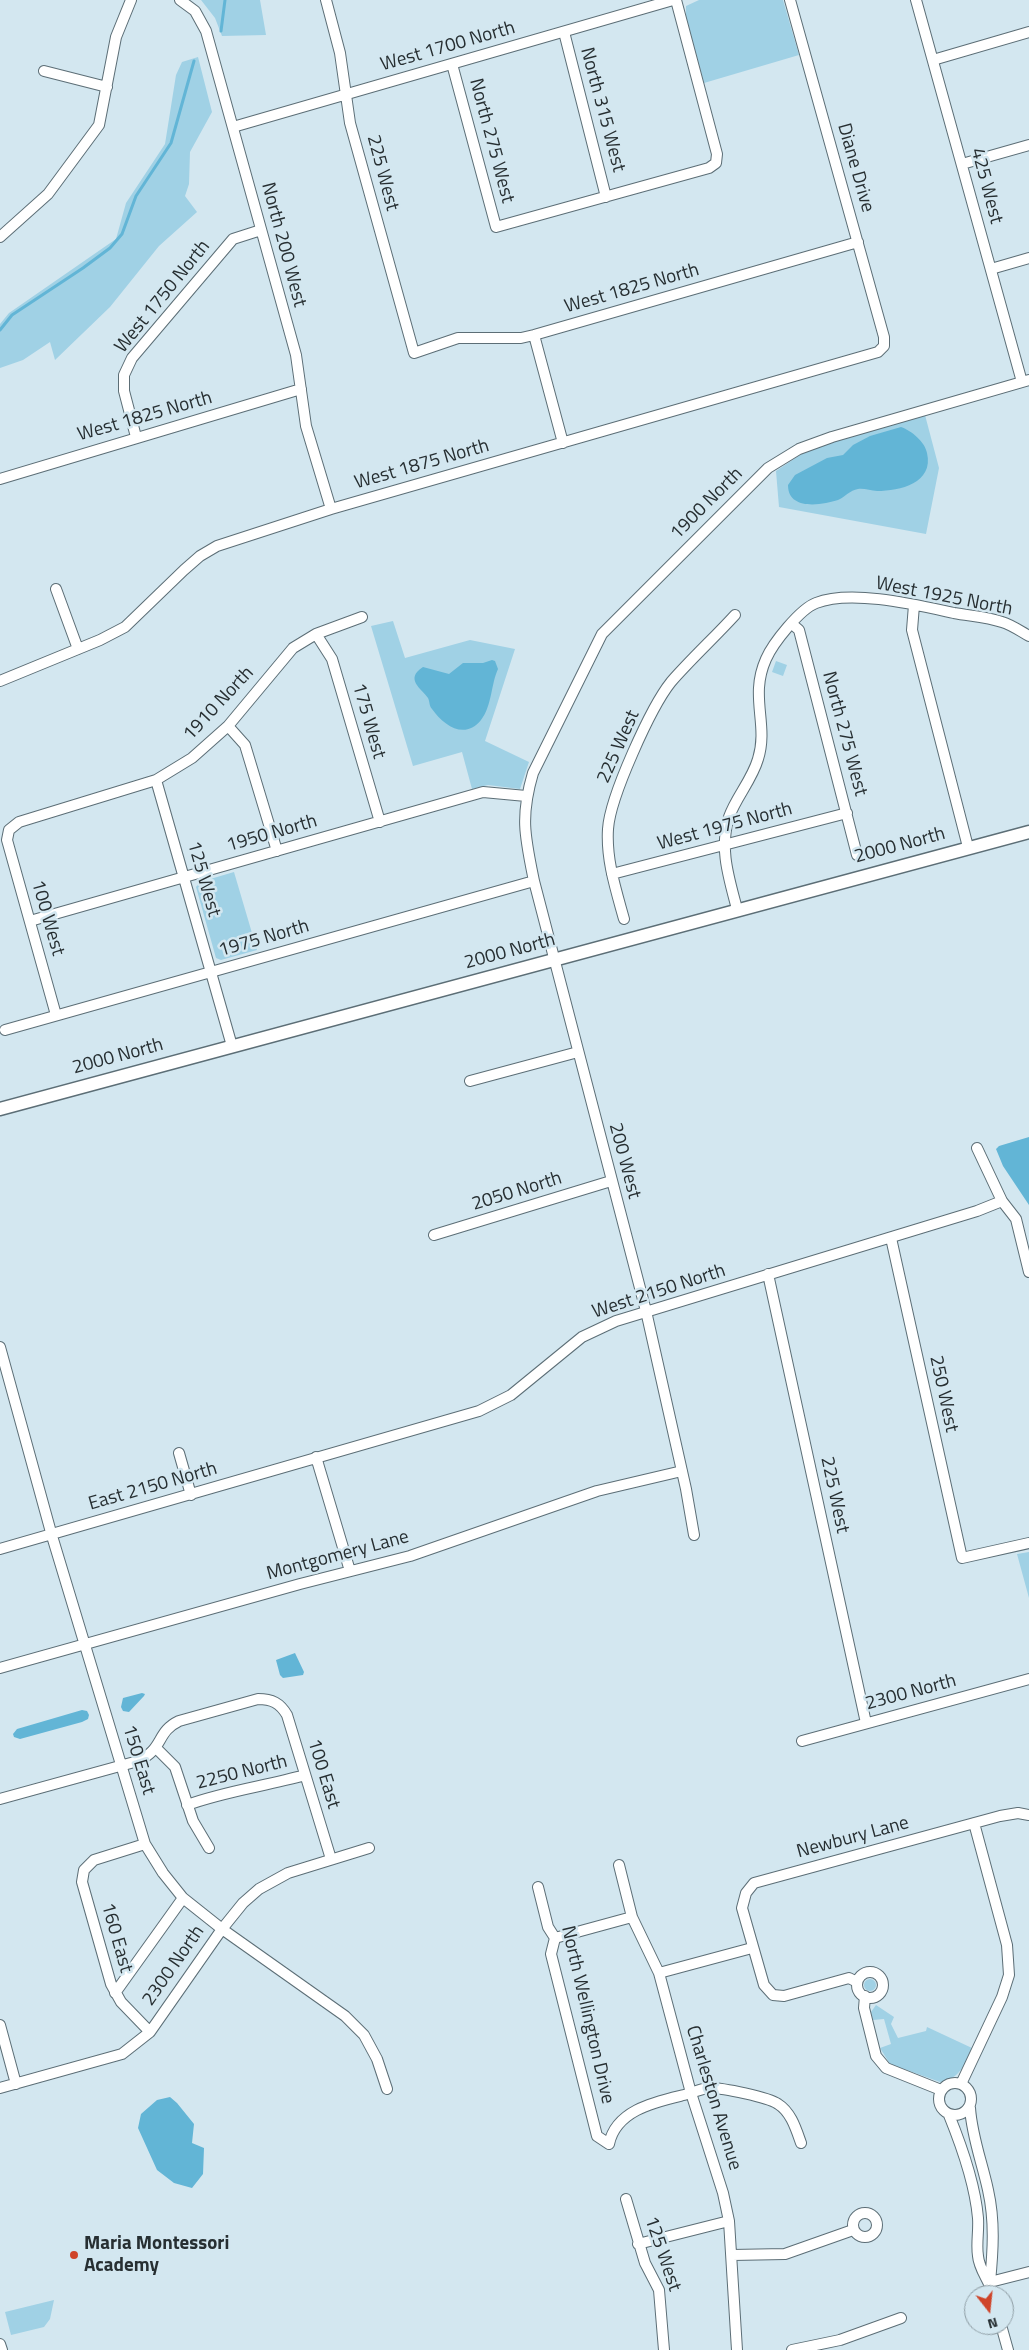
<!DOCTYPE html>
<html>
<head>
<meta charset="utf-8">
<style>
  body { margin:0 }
  #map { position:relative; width:1029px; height:2350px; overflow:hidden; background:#d3e7f0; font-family:"Titillium Web",sans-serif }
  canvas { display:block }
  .north { position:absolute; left:964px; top:2285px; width:50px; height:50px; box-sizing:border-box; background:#d3e7f0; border:1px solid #8e9da4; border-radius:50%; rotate:164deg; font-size:14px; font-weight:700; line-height:20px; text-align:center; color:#272f32 }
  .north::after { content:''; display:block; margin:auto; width:18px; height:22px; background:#cf4429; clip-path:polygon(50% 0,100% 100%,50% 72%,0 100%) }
</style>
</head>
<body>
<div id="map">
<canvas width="1029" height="2350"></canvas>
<div class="north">N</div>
</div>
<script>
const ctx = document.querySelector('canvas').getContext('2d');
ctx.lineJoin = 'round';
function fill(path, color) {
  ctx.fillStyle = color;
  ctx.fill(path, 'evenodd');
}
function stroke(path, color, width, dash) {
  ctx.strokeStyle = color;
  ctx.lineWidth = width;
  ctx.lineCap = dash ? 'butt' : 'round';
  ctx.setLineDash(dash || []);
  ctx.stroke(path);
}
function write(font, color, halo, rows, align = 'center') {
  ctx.font = font + ' "Titillium Web",sans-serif';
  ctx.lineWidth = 5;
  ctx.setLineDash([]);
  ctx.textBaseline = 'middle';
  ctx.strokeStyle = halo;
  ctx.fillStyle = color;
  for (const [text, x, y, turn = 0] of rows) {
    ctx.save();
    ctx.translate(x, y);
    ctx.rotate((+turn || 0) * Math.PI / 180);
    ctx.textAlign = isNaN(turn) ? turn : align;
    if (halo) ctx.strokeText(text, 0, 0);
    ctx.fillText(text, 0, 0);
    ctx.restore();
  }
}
const green = new Path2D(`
  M201,0H260L266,35L222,36L215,18Z
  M699,0H783L799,55L704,83L686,16V6Z
  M198,57L212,112L190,152L189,184L185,196L197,212L159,246L110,307L55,360L50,342L23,360L0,368V324L9,313L116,239L126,203L165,144L176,75L182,62Z
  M925,415L939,468L926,534L779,507L776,471L803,453L835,441Z
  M393,621L405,658L470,640L515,649L485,741L529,762L520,789L488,785L472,789L462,752L413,766L371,626Z
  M776,661L787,665L783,676L772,672Z
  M234,872L257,950L221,960L216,958L196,887L200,882Z
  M1029,1552V1598L1017,1554Z
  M864 1985a6 6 0 1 1 12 0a6 6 0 1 1-12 0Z
  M876,2005L894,2017L891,2024L898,2038L926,2031L927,2027L972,2048C965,2064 960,2079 940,2082L890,2064L880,2048L891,2044L884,2019L873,2020L871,2012Z
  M54,2300L50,2319L44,2327L11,2335L5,2312Z`);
const water = new Path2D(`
  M901,427C912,431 925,442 927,453C934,483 900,491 877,491C871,491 864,488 858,489C850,490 845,497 838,500C822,505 788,511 788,485L795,475L827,458L843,455L853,445L870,436Z
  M492,660L495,661L498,669C491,684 492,706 481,720C465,740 444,726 432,709C429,706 430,702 428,698C422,689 404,679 423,667L449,674L463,663H483Z
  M1029,1137V1205L1003,1166L996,1149L999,1146Z
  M295,1653L304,1672L303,1675L283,1678L280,1675L276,1660Z
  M142,1693L145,1694L144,1696L129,1712L123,1711L121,1707L123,1698Z
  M82,1710L87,1711L89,1715L88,1719L82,1722L20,1739L14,1737L13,1734L17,1729Z
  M170,2097L177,2103L194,2124L192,2143L204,2148L203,2174L192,2188L174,2183L157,2170L138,2128L141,2114L157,2100Z`);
const stream = new Path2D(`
  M221,31L225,0
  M0,330L12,315L83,268L110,248L122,234L136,196L171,143L194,61`);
const minor = new Path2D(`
  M180,0L195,11L206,31L296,355L306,426L331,509
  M326,0L340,53L350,123L414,353L458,338H521L534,335L858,242
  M916,0L1022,382
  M564,32L606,197
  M933,60L1029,32
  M452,64L496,227L709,168L716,163L717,154L676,0
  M44,71L107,87
  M233,127L673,0
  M962,164L1029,145
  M0,237L48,194L99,125L116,37L131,0
  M991,269L1029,258
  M534,335L563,443
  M136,437L124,391V375L132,358L233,239L261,230
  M0,479L301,389
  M56,589L78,649
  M914,605L912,630L968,847
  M792,624L799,630L857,855
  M316,634L332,659L380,822
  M0,681L100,640L125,627L184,570L200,556L217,546L331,509L878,352L884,346V337L790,0
  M228,726L245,745L277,851
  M156,780L232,1046
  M612,874L847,813
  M737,909C729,878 719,849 729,817C736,797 752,780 758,759C769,724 749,697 766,659C773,643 800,609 816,603C851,589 917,605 954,613C970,616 987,617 1002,622C1012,625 1020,631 1029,636
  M624,919C616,890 606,860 608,829C610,797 651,707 671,682C691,659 714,638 735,615
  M30,921L483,792L526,796
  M56,1015L7,840L9,830L19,822L156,780L192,758L228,726L293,648L316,634L362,617
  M5,1030L534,881
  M470,1081L578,1052
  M977,1148L1002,1201L1016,1219L1029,1272
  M434,1235L611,1181
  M891,1238L962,1558L1029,1543
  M768,1274L866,1723
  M0,1347L52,1536L145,1844L163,1873L183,1898L222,1929L345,2016L364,2035L377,2059L387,2089
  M179,1453L191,1495
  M316,1457L350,1571
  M694,1535L686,1489L646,1311L534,881C525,837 520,817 533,773L602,634L768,468L799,449L832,437L1029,380
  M0,1549L479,1411L511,1395L582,1337L616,1321L977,1211L1002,1201
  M0,1668L300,1584L410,1556L597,1491L682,1471
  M802,1741L1029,1679
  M157,1749L175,1767L193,1821L209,1848
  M0,1799L138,1761C164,1749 156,1732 179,1721L258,1699C272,1699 280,1703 287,1715L331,1859
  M187,1805C225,1791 266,1786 305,1775
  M145,1844L94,1860L84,1870L82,1882L111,1984L121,2002L150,2032
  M619,1865L632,1917L659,1973L691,2093L723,2193L729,2221L737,2350
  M538,1887L548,1927L555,1938L551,1954L597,2136L609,2144C616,2110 655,2102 684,2095C692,2093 702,2088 710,2088C723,2088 768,2097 778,2104C791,2112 796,2129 801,2143
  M555,1938L632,1917
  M857 1985a13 13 0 1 1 26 0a13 13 0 1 1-26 0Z
  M659,1973L752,1948
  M857,1982L849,1978L784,1996L773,1995L764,1985L742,1908L746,1893L754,1883L1000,1816L1018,1813L1029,1815
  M115,1993L183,1898
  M865,1996L864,2008L876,2056L886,2068L941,2090
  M0,2025L16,2084
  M939 2099a16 16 0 1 1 32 0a16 16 0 1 1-32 0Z
  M961,2084L1002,1997L1009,1975L1007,1945L974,1823
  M0,2088L122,2054L150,2032L222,1929L243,1903L259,1889L288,1873L369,1848
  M970,2108C972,2137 982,2162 988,2190C995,2221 993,2251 990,2282
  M949,2115C962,2147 975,2183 978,2218C979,2231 976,2244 978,2256C979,2270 990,2281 993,2295
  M626,2199L645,2263L659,2290L664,2350
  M853 2225a12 12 0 1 1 24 0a12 12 0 1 1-24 0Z
  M638,2244L729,2221
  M732,2255L785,2254L853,2230
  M990,2282L1029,2272
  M1001,2325L1008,2350
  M0,2344L2,2350
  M792,2350L840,2340L901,2318`);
const tertiary = new Path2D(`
  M0,1109L1029,832`);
const markers = [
  [74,2255,5,"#cf4429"]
];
const streetNames = [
  ["West 1700 North",448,47,-16],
  ["North 315 West",602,110,75],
  ["North 275 West",491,141,75],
  ["Diane Drive",855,168,74],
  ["225 West",382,173,75],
  ["425 West",986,186,75],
  ["North 200 West",283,245,75],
  ["West 1825 North",632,289,-16],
  ["West 1750 North",163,297,-51],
  ["West 1825 North",145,417,-16],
  ["West 1875 North",422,465,-16],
  ["1900 North",707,504,-45],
  ["West 1925 North",944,597,11],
  ["1910 North",219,704,-47],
  ["175 West",368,721,74],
  ["North 275 West",844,734,75],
  ["225 West",619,747,-66],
  ["West 1975 North",725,827,-15],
  ["1950 North",272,834,-16],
  ["2000 North",900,846,-15],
  ["125 West",203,879,74],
  ["100 West",47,918,74],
  ["1975 North",264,939,-16],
  ["2000 North",510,952,-15],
  ["2000 North",118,1057,-15],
  ["200 West",624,1161,75],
  ["2050 North",517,1192,-17],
  ["West 2150 North",659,1292,-18],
  ["250 West",943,1394,78],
  ["East 2150 North",153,1487,-16],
  ["225 West",834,1495,78],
  ["Montgomery Lane",338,1556,-15],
  ["2300 North",911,1693,-15],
  ["150 East",138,1760,73],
  ["2250 North",242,1773,-14],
  ["100 East",323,1774,73],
  ["Newbury Lane",853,1838,-15],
  ["160 East",116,1938,74],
  ["2300 North",174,1966,-55],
  ["North Wellington Drive",587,2015,77],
  ["Charleston Avenue",713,2098,73],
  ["125 West",662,2254,71]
];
const poiNames = [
  ["Maria Montessori",84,2244],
  ["Academy",84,2266]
];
fill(green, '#a0d1e5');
fill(water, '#62b5d6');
stroke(stream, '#62b5d6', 3);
stroke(minor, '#5c6e76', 12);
stroke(tertiary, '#5c6e76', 15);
stroke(minor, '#fff', 10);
stroke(tertiary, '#fff', 12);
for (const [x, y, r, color] of markers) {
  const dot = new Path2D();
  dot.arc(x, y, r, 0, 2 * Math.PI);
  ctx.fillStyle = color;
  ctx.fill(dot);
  stroke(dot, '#d3e7f0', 2);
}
write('19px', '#272f32', '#d3e7f0', streetNames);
write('bold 19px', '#272f32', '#d3e7f0', poiNames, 'left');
</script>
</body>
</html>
